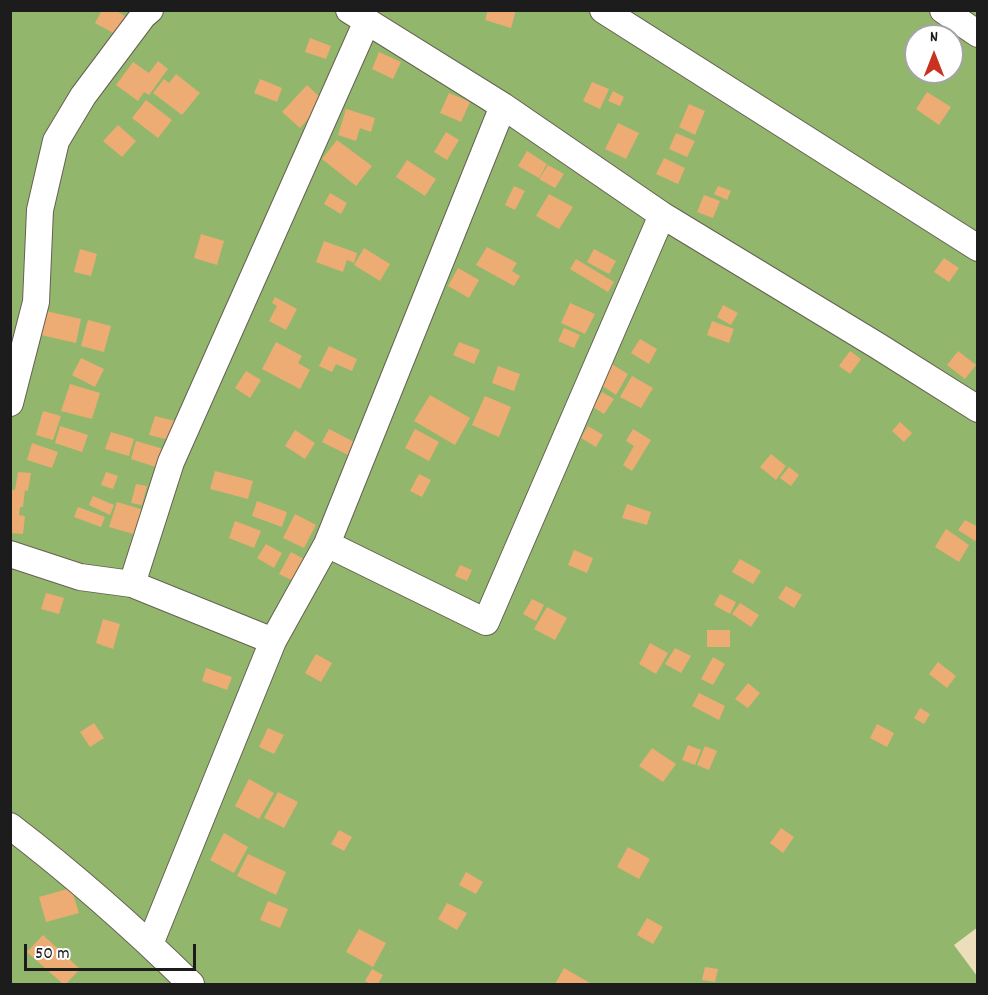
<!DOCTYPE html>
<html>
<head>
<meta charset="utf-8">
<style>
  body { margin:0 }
  #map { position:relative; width:988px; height:995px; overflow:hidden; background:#ecdeba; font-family:Dekko,sans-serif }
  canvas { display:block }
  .frame { position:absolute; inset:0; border:12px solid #1c1c1c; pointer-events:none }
  .north { position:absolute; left:904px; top:24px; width:60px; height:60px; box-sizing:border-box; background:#fff; border:2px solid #a4a4a4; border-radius:50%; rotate:0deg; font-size:16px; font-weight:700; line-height:24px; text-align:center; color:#1c1c1c }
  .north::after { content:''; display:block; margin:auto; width:21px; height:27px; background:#c8321e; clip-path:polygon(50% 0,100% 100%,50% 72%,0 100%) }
  .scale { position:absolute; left:24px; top:944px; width:172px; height:27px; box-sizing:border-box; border:3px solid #1c1c1c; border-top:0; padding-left:8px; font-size:18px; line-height:21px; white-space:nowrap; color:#1c1c1c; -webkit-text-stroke:4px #fff; paint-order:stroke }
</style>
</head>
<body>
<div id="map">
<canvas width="988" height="995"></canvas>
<div class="frame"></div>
<div class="north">N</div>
<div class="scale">50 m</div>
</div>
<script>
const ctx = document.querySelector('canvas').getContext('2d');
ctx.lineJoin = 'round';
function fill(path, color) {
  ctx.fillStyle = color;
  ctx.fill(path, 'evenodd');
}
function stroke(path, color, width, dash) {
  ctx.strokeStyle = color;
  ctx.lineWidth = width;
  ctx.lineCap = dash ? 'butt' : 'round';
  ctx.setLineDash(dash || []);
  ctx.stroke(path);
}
const forest = new Path2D(`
  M10,11H977L978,927L954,945L977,976V984H11ZM916,36H952V72H916Z`);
const building = new Path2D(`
  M102,10H115L125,16L115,34L95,23Z
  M488,10H516L511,28L485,20Z
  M310,38L331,46L326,59L305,52Z
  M379,52L401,62L393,79L372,69Z
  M158,61L168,69L149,95L144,92L138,101L116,85L133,62L149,73Z
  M176,74L200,93L182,115L153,93L164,79L169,83Z
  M260,79L282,88L277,102L254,93Z
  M592,82L609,89L600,109L583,101Z
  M307,85L324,101L300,128L282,112Z
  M613,91L624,97L620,106L608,101Z
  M927,92L951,107L939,125L916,109Z
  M449,93L470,102L461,122L440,113Z
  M146,100L172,120L158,138L132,118Z
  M689,104L705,111L695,135L679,127Z
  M346,109L375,118L371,132L360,128L356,141L338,135Z
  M618,123L639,133L626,159L605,149Z
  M118,125L136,141L122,157L103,141Z
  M446,132L459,140L447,160L434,152Z
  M676,133L695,141L687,157L669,149Z
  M337,140L372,166L356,186L322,159Z
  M527,151L547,164L539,178L518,166Z
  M664,158L685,168L678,184L656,174Z
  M407,160L436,179L425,196L396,177Z
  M548,165L564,174L555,188L539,179Z
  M514,186L525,191L515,210L505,205Z
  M718,186L731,191L727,200L714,194Z
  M330,193L347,203L341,214L324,204Z
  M549,194L573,207L559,229L536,216Z
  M704,195L720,201L713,218L697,212Z
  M201,234L224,241L217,265L194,258Z
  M324,241L357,253L354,263L347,260L343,272L316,262Z
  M487,247L517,263L512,271L520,276L514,286L476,265Z
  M364,248L390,264L380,281L354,265Z
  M80,249L97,254L91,276L74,272Z
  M594,249L616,261L609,274L587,262Z
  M944,258L959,268L949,282L934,272Z
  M576,259L614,282L608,292L570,269Z
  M458,268L479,280L469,298L448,286Z
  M275,297L297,309L286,330L269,321L277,306L272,303Z
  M570,303L595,314L585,334L561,323Z
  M723,305L738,313L731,325L717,317Z
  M46,311L81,319L76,343L41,335Z
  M88,320L111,326L104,352L81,346Z
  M712,321L734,329L729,343L707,335Z
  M564,328L580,335L574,348L558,341Z
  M640,339L657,349L649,364L631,353Z
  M276,342L302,356L298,363L310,370L300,389L262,369Z
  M459,342L480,350L474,364L453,355Z
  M329,346L357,359L352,371L336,364L332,372L319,366Z
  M850,351L861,359L850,374L839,366Z
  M958,351L976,365L965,379L947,365Z
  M81,358L104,369L95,387L72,375Z
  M610,363L628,374L616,395L598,383Z
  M498,366L520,374L514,391L492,383Z
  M246,371L261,380L250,398L235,388Z
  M632,376L653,388L641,408L620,397Z
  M70,384L100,393L92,419L61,411Z
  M602,392L614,399L604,414L593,407Z
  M430,395L470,418L455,445L414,421Z
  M485,396L511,407L499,437L472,425Z
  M43,411L61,416L53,440L36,435Z
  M155,416L175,421L169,440L149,435Z
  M900,422L912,433L904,442L892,431Z
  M60,426L88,435L82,452L55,443Z
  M588,426L603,435L596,447L581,438Z
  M329,429L356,443L350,456L322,442Z
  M415,429L439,442L429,461L405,448Z
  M633,429L651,440L632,471L623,465L634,446L626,441Z
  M295,430L315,443L305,459L285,446Z
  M111,432L134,439L129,456L105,449Z
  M136,441L167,450L162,469L131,459Z
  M32,443L58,452L52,468L27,460Z
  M771,454L786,466L776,480L760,467Z
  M789,467L799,475L791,486L780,478Z
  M215,471L253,481L248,499L210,489Z
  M18,472L31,473L28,491L25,490L23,507H20L19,515L25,516L23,534L10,533V489L15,490Z
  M106,472L118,476L113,489L101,485Z
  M419,474L431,480L422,497L410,491Z
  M136,484L147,486L142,505L131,503Z
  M93,496L114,505L110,515L89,505Z
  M257,501L287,512L282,527L252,516Z
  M117,502L144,510L137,535L109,527Z
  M627,504L651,512L647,525L622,518Z
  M78,507L105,517L101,527L74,517Z
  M295,514L316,525L304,548L283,538Z
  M965,520L978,527V537L975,541L958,530Z
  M235,521L261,531L254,548L229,538Z
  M946,529L969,545L959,562L935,547Z
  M266,544L282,553L274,568L257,558Z
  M574,550L593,558L587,573L568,565Z
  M291,552L309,562L298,583L279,574Z
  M740,559L761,571L753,584L732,572Z
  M460,565L472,570L467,581L455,576Z
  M786,586L802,595L794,608L778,598Z
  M46,593L64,598L59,614L41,609Z
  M720,594L736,602L730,614L714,605Z
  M532,599L544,605L536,621L523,614Z
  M740,603L759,615L751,627L732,614Z
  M547,607L567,618L555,640L534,629Z
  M103,619L120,624L113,649L96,643Z
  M707,630H730V647H707Z
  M650,643L668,653L656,674L639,664Z
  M675,648L691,656L681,673L665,664Z
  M316,654L332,663L321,682L305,673Z
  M713,657L725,664L713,685L701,679Z
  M938,662L956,676L947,688L929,674Z
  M206,668L232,677L227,690L202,681Z
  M748,683L760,693L748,708L735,699Z
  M699,693L725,706L719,720L692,706Z
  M920,708L930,714L924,724L914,718Z
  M94,723L104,738L90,747L80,732Z
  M877,724L894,733L887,747L870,738Z
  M268,728L284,735L274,754L259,747Z
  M688,745L701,750L695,765L682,760Z
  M705,746L717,751L709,770L697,765Z
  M652,748L676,764L663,782L639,766Z
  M249,779L274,793L259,819L235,806Z
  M278,792L298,802L284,828L264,818Z
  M781,828L794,837L783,853L770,843Z
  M339,830L352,837L344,851L331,844Z
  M224,833L248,847L234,873L210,860Z
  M628,847L650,859L639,879L617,867Z
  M248,854L286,872L276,895L237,876Z
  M466,872L483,882L476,894L459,885Z
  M71,888L79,913L46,922L39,897Z
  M268,901L288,909L280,928L260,920Z
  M447,903L467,913L457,930L438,919Z
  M647,918L663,927L653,944L637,935Z
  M359,929L386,943L373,967L346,952Z
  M43,935L80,969L66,984H63L27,952Z
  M705,967L718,969L715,982L702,980Z
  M564,968L590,983L589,984H555Z
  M372,969L383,975L378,984H371L365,981Z`);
const street = new Path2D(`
  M349,10L503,106L662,215L878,346L978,409
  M603,10L978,248
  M943,10L978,34
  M10,403L36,302L40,210L56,141L83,96L143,16L150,10
  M327,544L486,622L662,215
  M10,554L80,577L132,584L273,641
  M132,584L171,462L367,21
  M10,826C74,875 134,928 191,984
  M150,944L273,641L327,544L503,106`);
fill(forest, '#92b76c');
fill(building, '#ecac74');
stroke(street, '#656053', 28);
stroke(street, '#fff', 26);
</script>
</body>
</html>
